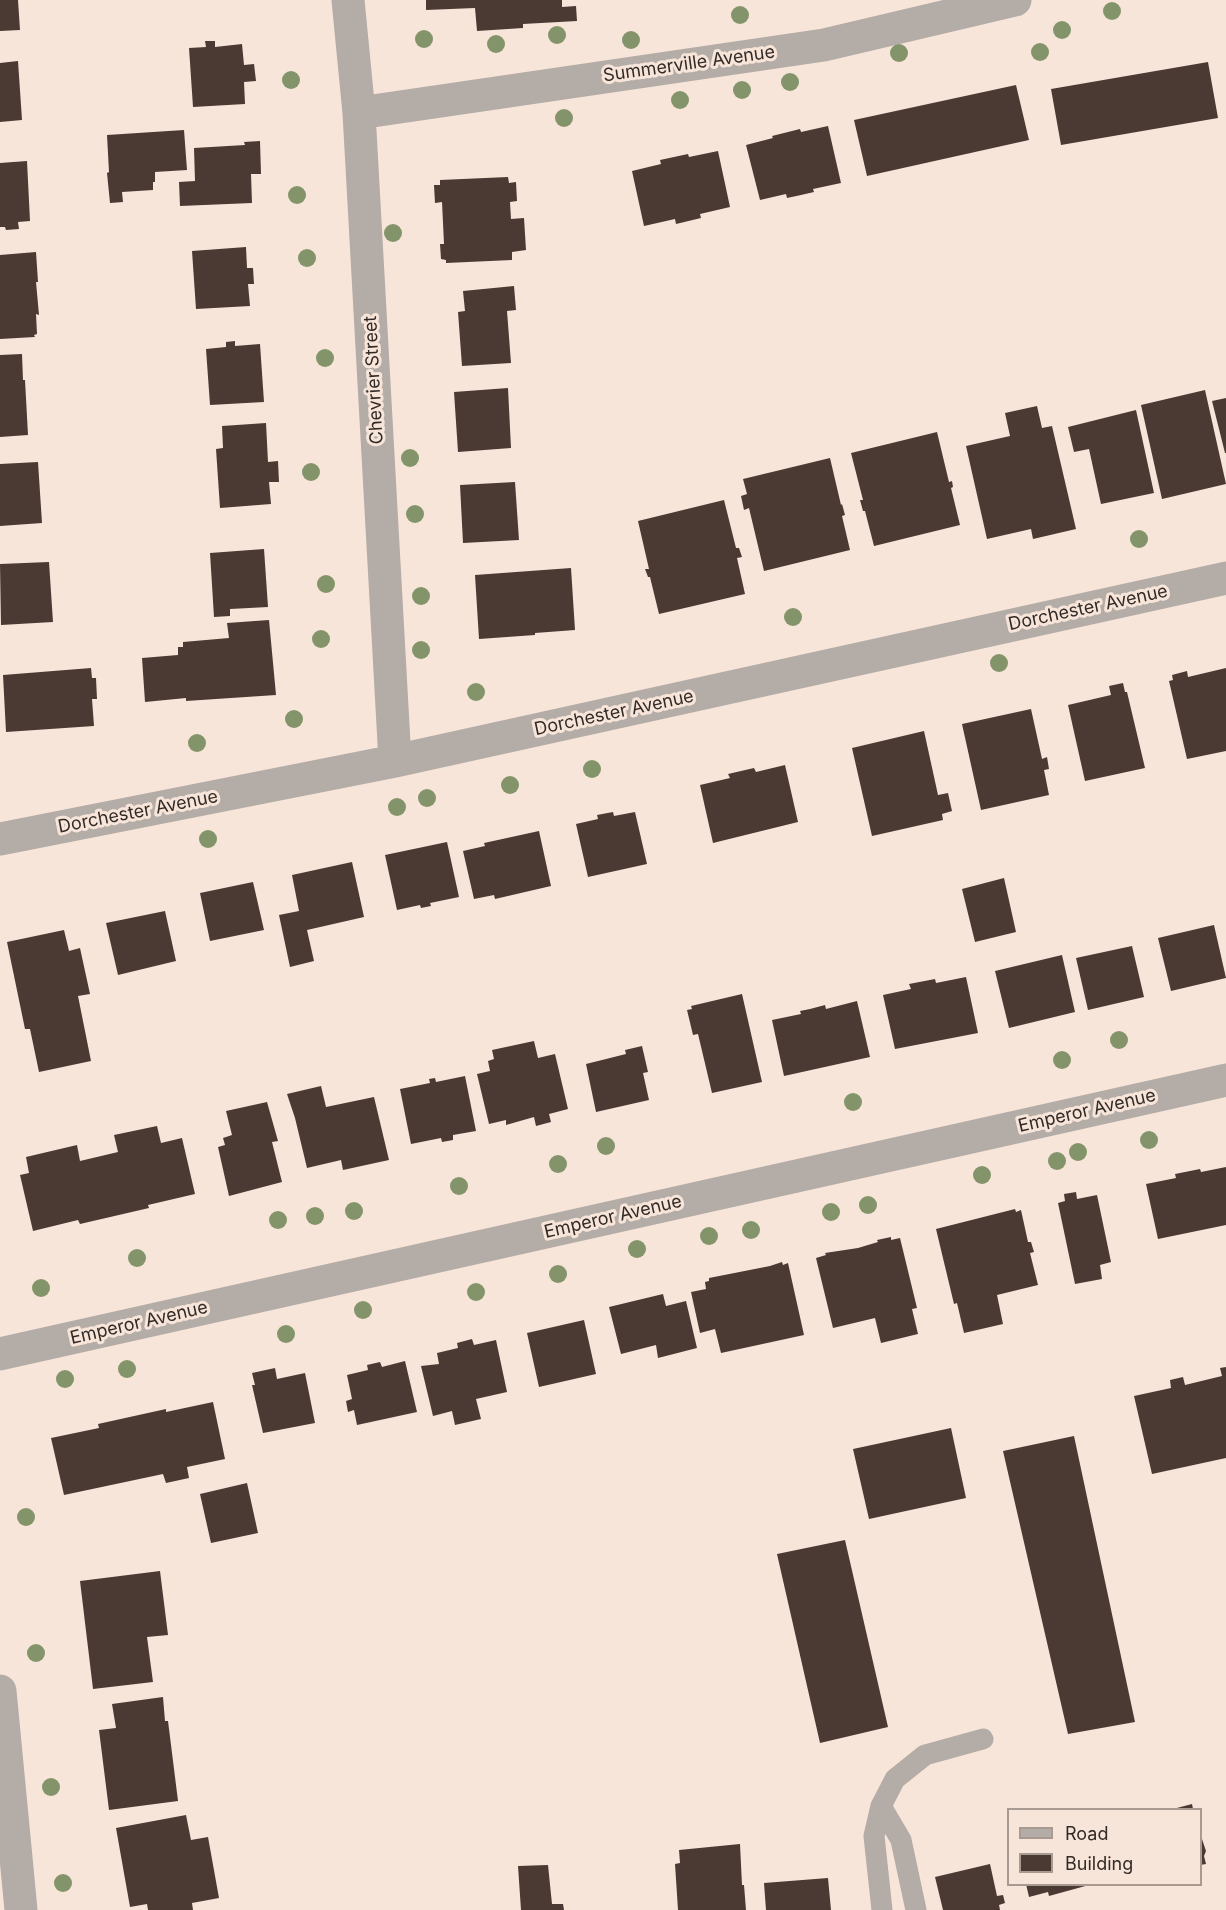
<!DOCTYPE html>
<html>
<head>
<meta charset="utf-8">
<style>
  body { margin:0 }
  #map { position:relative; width:1226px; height:1910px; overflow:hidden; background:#f8e5d9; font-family:Inter,sans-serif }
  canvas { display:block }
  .legend { position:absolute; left:1007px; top:1808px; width:195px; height:78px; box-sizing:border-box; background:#f8e5d9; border:2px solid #a89a91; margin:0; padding:8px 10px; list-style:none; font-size:18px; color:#312a26 }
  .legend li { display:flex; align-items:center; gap:12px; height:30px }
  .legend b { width:30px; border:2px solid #a89a91 }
</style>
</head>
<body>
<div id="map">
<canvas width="1226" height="1910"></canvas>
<ul class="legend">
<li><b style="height:8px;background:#b4aca7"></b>Road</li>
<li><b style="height:16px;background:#4b3934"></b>Building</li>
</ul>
</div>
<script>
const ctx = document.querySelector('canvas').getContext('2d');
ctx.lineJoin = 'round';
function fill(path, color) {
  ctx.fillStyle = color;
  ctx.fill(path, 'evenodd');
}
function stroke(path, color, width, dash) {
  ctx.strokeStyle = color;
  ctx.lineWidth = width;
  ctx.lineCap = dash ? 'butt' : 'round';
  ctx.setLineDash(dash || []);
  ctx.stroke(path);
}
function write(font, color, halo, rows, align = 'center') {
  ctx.font = font + ' Inter,sans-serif';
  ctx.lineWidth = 6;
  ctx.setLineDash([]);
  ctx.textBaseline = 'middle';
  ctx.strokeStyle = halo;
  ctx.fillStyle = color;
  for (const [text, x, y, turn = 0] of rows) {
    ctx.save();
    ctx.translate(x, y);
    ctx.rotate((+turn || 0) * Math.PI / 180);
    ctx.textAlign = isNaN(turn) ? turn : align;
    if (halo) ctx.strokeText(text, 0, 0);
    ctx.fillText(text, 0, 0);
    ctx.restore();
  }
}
const building = new Path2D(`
  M0,0H18L20,30L0,31Z
  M426,0H562V7L576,6L577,21L523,24V28L477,31L475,8L426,10Z
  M205,41H215V47L242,44L244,65L254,64L256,81L244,82L245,104L193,107L189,48L206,47Z
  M18,61L22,120L0,122V63Z
  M1208,62L1218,118L1061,145L1051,89Z
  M1016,85L1029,140L867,176L854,120Z
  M828,126L841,183L813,189L814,192L801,195L787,198L786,194L760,200L746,145L773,138L772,136L800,129L801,132Z
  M184,130L187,170L155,172V182H153V190L122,192L123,202L110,203L107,173L109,172L107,135Z
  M260,141L261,174H251L252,203L180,206L179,182L195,181L194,148L245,145L244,142Z
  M718,151L730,207L700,214L701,218L676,224L675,219L644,226L632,171L661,164L660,160L688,154L689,157Z
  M27,161L30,221L18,222L19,229L6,230L5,227H0V163Z
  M508,177L509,183L516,182L517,201L510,202L511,219L524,218L526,250L512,252V260L446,263V260L441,259L440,244H444L442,202L435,203L434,185H440V180Z
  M246,247L247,268H253L254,284H248L250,306L196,309L192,251Z
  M36,252L38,282H36L39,315L36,314L37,334L34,335L35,337L0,339V255Z
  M514,286L516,310L507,311L511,363L462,366L458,312L465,311L463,291Z
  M235,341V346L260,344L264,402L210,405L206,349L226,347V342Z
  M22,354L23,380H25L28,435L0,437V355Z
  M508,388L511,448L458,452L454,392Z
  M1205,390L1226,484L1162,499L1141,405Z
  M1226,398V453H1225L1212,401Z
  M1037,406L1042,428L1052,426L1076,529L1033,539L1031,529L987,539L966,446L1010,436L1005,413Z
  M1136,410L1154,493L1101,504L1089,449L1074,452L1068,427Z
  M266,423L268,462L278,461L279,482H269L271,504L220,508L216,449L223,448L222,426Z
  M937,432L949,482L952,481L953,487L951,488L960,525L874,546L865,511H863L860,500H863L851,453Z
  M830,458L841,505L842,504L845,515L842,516L850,550L764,571L749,508L744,510L741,496L747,494L743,479Z
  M38,462L42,523L0,526V464Z
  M515,482L519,540L463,543L460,485Z
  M724,500L736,548H739L742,557L737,558L745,594L659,614L650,577H648L645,569H649L638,521Z
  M264,549L268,607L230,609V616L214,617L210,553Z
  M49,562L53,622L1,625L0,564Z
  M571,568L575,630L535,633V635L479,639L475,575Z
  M269,620L276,695L186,701V698L145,702L142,658L178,655V647H183V642L229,638L227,623Z
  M91,668L92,678H96L97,699H92L94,726L6,732L3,675Z
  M1226,668V751L1187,759L1169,681L1173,680L1172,675L1187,671L1188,677Z
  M1123,683L1125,692H1127L1145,768L1085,781L1068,705L1111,695L1109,686Z
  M1031,709L1042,759L1047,757L1049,769L1044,770L1049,795L981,810L962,724Z
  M924,731L938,795L948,793L952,811L942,814L943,820L872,836L852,748Z
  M785,765L798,822L713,843L700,785L730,778L728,774L754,768L756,772Z
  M613,812L614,816L635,812L647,864L588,877L576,824L598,819L597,815Z
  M539,831L551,886L495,899L494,895L474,899L463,851L485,846L484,843Z
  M447,842L459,897L430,903L431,906L421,908L420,905L397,910L385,855Z
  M352,862L364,917L307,930L314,961L290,967L279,915L299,911L292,875Z
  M1004,878L1016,932L975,942L962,889Z
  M253,882L264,930L210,941L200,893Z
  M165,911L176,961L118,975L106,923Z
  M1214,925L1226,978L1171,991L1158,938Z
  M64,930L69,951L80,948L90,994L78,996L91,1061L39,1072L30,1029H25L7,942Z
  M1132,946L1144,997L1088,1010L1076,958Z
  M1062,955L1075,1012L1009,1028L995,971Z
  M966,977L978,1033L895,1049L883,995L911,989L909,984L935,979L936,983Z
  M742,994L762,1082L712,1093L698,1034L693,1035L687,1010L692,1009L691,1006Z
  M857,1001L870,1057L784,1076L772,1020L801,1014L800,1011L810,1009L825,1005L826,1009Z
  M534,1041L538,1058L555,1054L568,1109L549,1114L551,1122L536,1126L534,1117L506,1125V1120L489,1124L477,1074L490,1071L488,1061L494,1059L492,1050Z
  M642,1046L648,1072L643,1073L649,1100L596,1112L586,1064L626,1054L625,1050Z
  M465,1076L476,1131L453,1135V1140L442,1142L441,1138L411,1144L400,1089L430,1083L429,1079L435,1078L436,1082Z
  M321,1086L326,1107L374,1097L389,1160L343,1170L341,1160L307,1168L295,1118L287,1094Z
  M267,1102L278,1141L272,1142L282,1182L229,1196L218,1147L225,1145L223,1138L232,1135L226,1111Z
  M157,1126L161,1143L182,1138L195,1194L148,1205L149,1208L80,1224L78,1220L33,1231L20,1175L29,1173L26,1157L77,1145L80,1161L118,1152L114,1135Z
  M1226,1167V1225L1158,1239L1146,1184L1176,1178L1175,1174L1200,1169L1201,1172Z
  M1076,1192L1077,1199L1097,1195L1111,1262L1100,1265L1102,1279L1075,1284L1058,1203L1065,1201L1064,1194Z
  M1015,1209L1016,1212L1021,1210L1028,1242H1031L1034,1252L1030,1253L1038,1285L997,1295L1003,1324L964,1333L957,1303L954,1304L936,1229Z
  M891,1237V1240L900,1238L917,1308L912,1309L918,1334L881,1343L875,1318L833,1328L816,1258L826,1255L825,1253L858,1248L878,1242L877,1240Z
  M782,1262L783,1265L788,1263L804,1335L721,1353L715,1329L700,1333L691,1292L706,1289L705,1282L709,1281V1278L770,1266Z
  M663,1294L666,1306L686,1301L697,1348L658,1358L656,1345L621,1354L609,1307Z
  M584,1320L596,1374L539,1387L527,1333Z
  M472,1339L474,1345L496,1340L507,1392L476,1399L481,1419L455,1425L452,1411L433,1416L421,1366L439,1364L437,1353L458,1348L457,1343Z
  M405,1361L417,1412L357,1425L354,1410L348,1412L346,1401L352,1399L347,1375L368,1370L367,1365L380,1362L382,1367Z
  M1226,1367V1458L1152,1474L1134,1396L1171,1388L1170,1380L1183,1377L1185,1385L1222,1376L1220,1368Z
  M275,1368L277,1379L305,1373L315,1423L263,1433L252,1385H255L252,1373Z
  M213,1402L225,1459L187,1467L189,1478L166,1483L163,1474L64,1495L51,1438L99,1428L98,1424L166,1409V1412Z
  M951,1428L966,1498L869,1519L853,1449Z
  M1074,1436L1135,1722L1068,1734L1003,1451Z
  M247,1483L258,1533L211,1543L200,1494Z
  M845,1540L888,1727L820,1743L777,1554Z
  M160,1571L168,1635L147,1637L153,1682L93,1689L80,1581Z
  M163,1697L165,1721H168L178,1801L109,1810L99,1730L116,1728L112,1704Z
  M1192,1804L1193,1809H1173Z
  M186,1815L191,1840L208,1837L219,1898L192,1903L193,1910H148L147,1904L130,1907L116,1828Z
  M1200,1833L1206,1851L1204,1856L1206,1864L1200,1865Z
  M740,1844L742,1885H744L746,1910H678L675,1864L680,1863L679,1850Z
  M990,1864L997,1896L1003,1895L1005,1903L999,1905L1000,1910H943L935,1877Z
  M548,1865L552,1904H563L564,1910H521L518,1866Z
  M828,1878L831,1910H766L764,1883Z
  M1026,1884H1089V1885L1049,1896L1048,1892L1029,1897Z`);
const lane = new Path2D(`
  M881,1806L901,1840L916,1910
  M882,1910L874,1836L881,1806L895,1779L925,1755L983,1739`);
const street = new Path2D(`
  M348,0L359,113L395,761
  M359,113L824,45L1015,0
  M0,839L395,761L1226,578
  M0,1354L1226,1080
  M0,1691L21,1910`);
const trees = [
  [1112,11],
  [740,15],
  [1062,30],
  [557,35],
  [424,39],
  [631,40],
  [496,44],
  [1040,52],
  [899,53],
  [291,80],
  [790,82],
  [742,90],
  [680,100],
  [564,118],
  [297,195],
  [393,233],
  [307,258],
  [325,358],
  [410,458],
  [311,472],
  [415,514],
  [1139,539],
  [326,584],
  [421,596],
  [793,617],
  [321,639],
  [421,650],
  [999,663],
  [476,692],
  [294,719],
  [197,743],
  [592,769],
  [510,785],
  [427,798],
  [397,807],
  [208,839],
  [1119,1040],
  [1062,1060],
  [853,1102],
  [1149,1140],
  [606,1146],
  [1078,1152],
  [1057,1161],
  [558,1164],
  [982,1175],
  [459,1186],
  [868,1205],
  [354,1211],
  [831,1212],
  [315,1216],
  [278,1220],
  [751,1230],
  [709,1236],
  [637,1249],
  [137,1258],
  [558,1274],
  [41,1288],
  [476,1292],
  [363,1310],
  [286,1334],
  [127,1369],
  [65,1379],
  [26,1517],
  [36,1653],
  [51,1787],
  [63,1883]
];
const streetNames = [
  ["Summerville Avenue",689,64,-8],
  ["Chevrier Street",374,380,-93],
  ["Dorchester Avenue",1088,608,-12],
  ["Dorchester Avenue",614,713,-12],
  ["Dorchester Avenue",138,812,-11],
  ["Emperor Avenue",1087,1111,-13],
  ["Emperor Avenue",613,1217,-13],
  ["Emperor Avenue",139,1323,-13]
];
fill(building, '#4b3934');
stroke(lane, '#b4aca7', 21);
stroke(street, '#b4aca7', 33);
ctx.fillStyle = '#84946a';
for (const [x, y] of trees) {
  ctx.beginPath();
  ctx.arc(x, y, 9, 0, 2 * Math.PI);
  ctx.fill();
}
write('18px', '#312a26', '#f8e5d9', streetNames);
</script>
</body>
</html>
